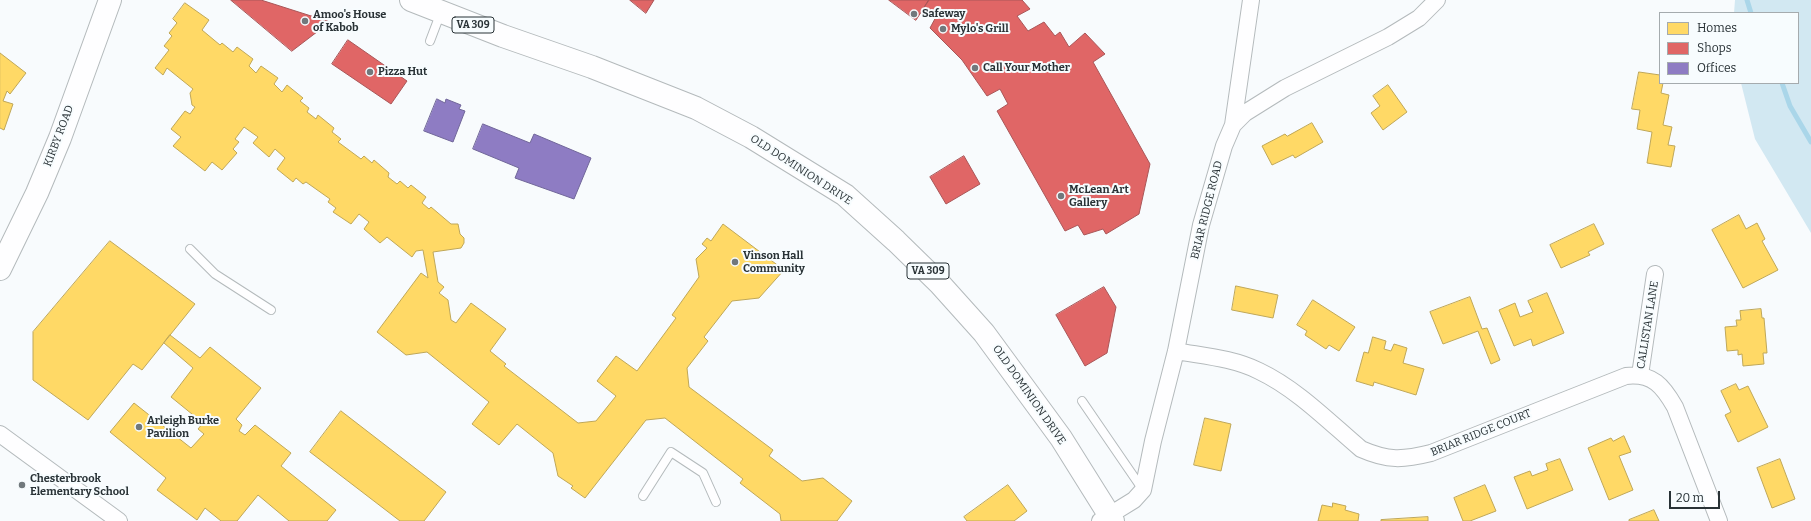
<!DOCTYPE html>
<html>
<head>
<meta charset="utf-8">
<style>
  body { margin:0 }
  #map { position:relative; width:1811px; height:521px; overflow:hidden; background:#f8fbfd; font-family:Bitter,serif }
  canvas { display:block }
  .legend { position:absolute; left:1659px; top:12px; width:140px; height:72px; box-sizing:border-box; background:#f7fcfe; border:1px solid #a5abae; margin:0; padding:5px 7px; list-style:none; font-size:12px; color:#293236 }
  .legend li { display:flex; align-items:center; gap:8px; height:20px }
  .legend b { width:20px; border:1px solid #a5abae }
  .scale { position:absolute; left:1669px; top:491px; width:51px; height:18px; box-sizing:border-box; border:2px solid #293236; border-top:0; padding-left:5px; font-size:12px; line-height:14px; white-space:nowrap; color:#293236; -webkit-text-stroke:3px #f7fcfe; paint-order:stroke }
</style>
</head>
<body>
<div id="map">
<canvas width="1811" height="521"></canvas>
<ul class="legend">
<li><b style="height:11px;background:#ffd966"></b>Homes</li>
<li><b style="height:11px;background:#e06666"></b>Shops</li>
<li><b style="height:11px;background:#8e7cc3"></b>Offices</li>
</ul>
<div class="scale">20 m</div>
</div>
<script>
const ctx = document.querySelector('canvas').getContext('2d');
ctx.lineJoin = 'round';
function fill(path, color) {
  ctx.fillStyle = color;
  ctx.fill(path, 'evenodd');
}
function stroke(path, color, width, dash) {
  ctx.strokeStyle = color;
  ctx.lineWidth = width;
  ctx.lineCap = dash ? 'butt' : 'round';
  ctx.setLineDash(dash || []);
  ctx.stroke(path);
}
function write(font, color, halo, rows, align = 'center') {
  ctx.font = font + ' Bitter,serif';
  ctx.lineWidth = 4;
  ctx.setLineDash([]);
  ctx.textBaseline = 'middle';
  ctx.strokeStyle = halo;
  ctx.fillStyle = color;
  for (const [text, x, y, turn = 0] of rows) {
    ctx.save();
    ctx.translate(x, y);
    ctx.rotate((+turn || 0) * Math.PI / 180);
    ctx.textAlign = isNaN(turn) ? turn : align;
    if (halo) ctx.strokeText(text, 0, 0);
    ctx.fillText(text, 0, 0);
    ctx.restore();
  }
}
const green = new Path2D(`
  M1735,0H1811V233L1755,139L1741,83H1798V13H1734Z`);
const homes = new Path2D(`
  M185,3L209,20L202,30L220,45L222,43L233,52L237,47L253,59L249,66L256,73L261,66L278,78L274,84L282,92L287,85L303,98L300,101L309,108L307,112L316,119L318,115L334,128L332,132L341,139L338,142L361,159L364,156L372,163L374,160L389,173L388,177L397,184L400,181L408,188L411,185L426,197L422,203L429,209L431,207L451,224H458L460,234L464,238V243L461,248L433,252L438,282L444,287L439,293L448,300L451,320L456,323L471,303L506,329L490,351L506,364L504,366L578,423L596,421L616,396L597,381L616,356L637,371L676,318L672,315L699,277L696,259L707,248L702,244L707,238L711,241L723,224L784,270L759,298L732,301L704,337L708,341L687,368L689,387L773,450L769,456L802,481L823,478L852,501L837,521H781L780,514L740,483L743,479L665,418L646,420L585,498L571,488L573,486L558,476L553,453L517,424L499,445L472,424L489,402L427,352L406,355L377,332L421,273L428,278L423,250L416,251L412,257L387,237L380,243L364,229L369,222L359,214L351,224L333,212L336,208L328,202L330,199L306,182L303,184L296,178L293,182L277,169L285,158L275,149L269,157L253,143L258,137L244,127L235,139L239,142L233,149L237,153L222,170L212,162L205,171L173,146L181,137L171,129L185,111L190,114L195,107L192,105L190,93L193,89L167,68L163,75L155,68L169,50L164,46L172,36L169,33L177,23L173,19Z
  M0,53L26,73L10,94L7,91L3,101L13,104L4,130L0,128Z
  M1639,72L1660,75V83H1663L1661,93L1669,95L1663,125L1672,127L1668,145L1675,146L1671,167L1647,163L1652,132L1637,129L1640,110L1632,109Z
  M1388,85L1407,112L1383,130L1371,113L1380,106L1373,96Z
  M1312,123L1323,142L1295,158L1293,155L1272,165L1262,146L1285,134L1287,136Z
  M1739,215L1746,229L1757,223L1765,239L1762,241L1778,270L1743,288L1712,230Z
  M1594,224L1604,244L1588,252L1590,255L1561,268L1550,245Z
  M110,241L195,304L142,370L133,364L88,420L33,380V332Z
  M1236,286L1278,295L1273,318L1232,310Z
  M1547,293L1564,333L1533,346L1531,339L1514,346L1499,310L1515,303L1520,317L1533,312L1528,301Z
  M1470,297L1482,329L1487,328L1500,360L1491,364L1478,331L1443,344L1430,312Z
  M1313,300L1355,327L1339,351L1329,345L1326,349L1305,335L1307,331L1297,325Z
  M1761,309L1762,318H1764L1767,353H1763L1764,364L1743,366L1742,354L1738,355V350L1727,351L1725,327L1737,326L1736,320H1741L1740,311Z
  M170,335L200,358L210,347L261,388L236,419L242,425L239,431L245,435L255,425L291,453L281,466L336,510L327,521H289L258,495L237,521H221L205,508L197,520L157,490L166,478L110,432L134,403L191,448L204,434L198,429L203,423L171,397L193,368L164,343Z
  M1373,337L1386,341L1384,349L1391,351L1394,344L1407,348L1403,363L1424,369L1416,395L1374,382L1373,386L1356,381L1364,352L1368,353Z
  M1736,384L1739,390L1748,386L1768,427L1738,442L1725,415L1731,412L1721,391Z
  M341,411L446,492L424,521H400L310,452Z
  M1205,418L1231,424L1221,471L1194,465Z
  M1624,436L1631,452L1619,456L1633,490L1609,500L1588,448L1611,438L1613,441Z
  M1560,459L1573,490L1527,509L1514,477L1530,471L1532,476L1548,470L1546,464Z
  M1780,459L1795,499L1772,508L1757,468Z
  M1008,485L1027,511L1014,521H967L964,517Z
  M1485,485L1496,511L1470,521H1463L1454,498Z
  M1333,503L1346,506L1345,510L1359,514L1358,521H1318L1322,505L1332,507Z
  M1654,510L1659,521H1629V520Z
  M1428,517V521H1381V520Z`);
const shops = new Path2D(`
  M231,0H261L330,22L292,51Z
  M630,0H654L646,13Z
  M889,0H929L916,20Z
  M929,0H1022L1030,9L1017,16L1028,31L1044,22L1055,36L1060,32L1069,47L1085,33L1105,54L1093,62L1150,164L1139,214L1106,234L1103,229L1084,235L1078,225L1065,231L997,111L1008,104L1000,89L987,96L962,60L930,28L937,15L924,8Z
  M348,40L407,81L391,104L332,64Z
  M964,156L980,184L946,204L930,177Z
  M1104,287L1116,307L1107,353L1085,366L1056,315Z`);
const offices = new Path2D(`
  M437,99L445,103L446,99L461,105L459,109L465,111L453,142L424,131Z
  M483,124L530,143L534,134L591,158L574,199L515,178L519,168L473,149Z`);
const stream = new Path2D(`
  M1747,0L1751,13
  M1782,83L1790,106L1811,142`);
const service = new Path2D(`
  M430,41L441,12
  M190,249L215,274L271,310
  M1082,401L1143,490
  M643,496L671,452L703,473L716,502`);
const minor = new Path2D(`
  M1233,125L1251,0
  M1176,351C1203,356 1233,358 1259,371C1297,389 1329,422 1361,449C1388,461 1403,460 1431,453L1626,376C1653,373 1663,386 1675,407L1719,521
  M1640,375L1655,274
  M0,434L119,521
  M1100,521L1134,500L1143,490L1153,441L1176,351L1201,225L1224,146L1233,125L1245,113L1285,88L1388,37L1419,18L1437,0`);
const secondary = new Path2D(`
  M0,269L37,193L60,138L110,0`);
const primary = new Path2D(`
  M411,0L503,36L592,67L696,108L751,137L845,195L896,241L940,284L984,333L1061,438L1113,521`);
const markers = [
  [914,14,4,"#71787c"],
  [305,21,4,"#71787c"],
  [943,29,4,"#71787c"],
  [975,68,4,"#71787c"],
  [370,72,4,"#71787c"],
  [1061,196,4,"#71787c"],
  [735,262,4,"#71787c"],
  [139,427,4,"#71787c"],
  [22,485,4,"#71787c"]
];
const shields = [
  [473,25,42],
  [928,271,42]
];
const shieldNames = [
  ["VA 309",473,25],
  ["VA 309",928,271]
];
const poiNames = [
  ["Safeway",922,14],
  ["Amoo's House",313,15],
  ["of Kabob",313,28],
  ["Mylo's Grill",951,29],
  ["Call Your Mother",983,68],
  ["Pizza Hut",378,72],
  ["McLean Art",1069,190],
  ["Gallery",1069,203],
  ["Vinson Hall",743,256],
  ["Community",743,269],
  ["Arleigh Burke",147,421],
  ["Pavilion",147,434],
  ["Chesterbrook",30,479],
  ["Elementary School",30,492]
];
const streetNames = [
  ["KIRBY ROAD",59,136,-69],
  ["OLD DOMINION DRIVE",801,170,33],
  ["BRIAR RIDGE ROAD",1207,210,-76],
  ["CALLISTAN LANE",1648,325,-81],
  ["OLD DOMINION DRIVE",1029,395,55],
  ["BRIAR RIDGE COURT",1481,433,-22]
];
fill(green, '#d2e8f2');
fill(homes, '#ffd966');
stroke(homes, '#bfa758', 1);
fill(shops, '#e06666');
stroke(shops, '#a95658', 1);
fill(offices, '#8e7cc3');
stroke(offices, '#706699', 1);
stroke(stream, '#aad6e9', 5);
stroke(service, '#b4babc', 10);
stroke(minor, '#b4babc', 18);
stroke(secondary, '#b4babc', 24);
stroke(primary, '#b4babc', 24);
stroke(service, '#fefeff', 8);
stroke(minor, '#fefeff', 16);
stroke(secondary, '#fefeff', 22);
stroke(primary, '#fefeff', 22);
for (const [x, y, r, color] of markers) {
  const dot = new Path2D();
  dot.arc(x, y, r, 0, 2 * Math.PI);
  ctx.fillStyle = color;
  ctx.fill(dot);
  stroke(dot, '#f7fcfe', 1.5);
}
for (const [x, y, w] of shields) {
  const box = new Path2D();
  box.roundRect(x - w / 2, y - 8, w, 16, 3);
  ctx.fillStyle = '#f7fcfe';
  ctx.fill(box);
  stroke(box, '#293236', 1);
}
write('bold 10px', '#293236', null, shieldNames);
write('bold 11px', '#293236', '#f7fcfe', poiNames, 'left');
write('11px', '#293236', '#f7fcfe', streetNames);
</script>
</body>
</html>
